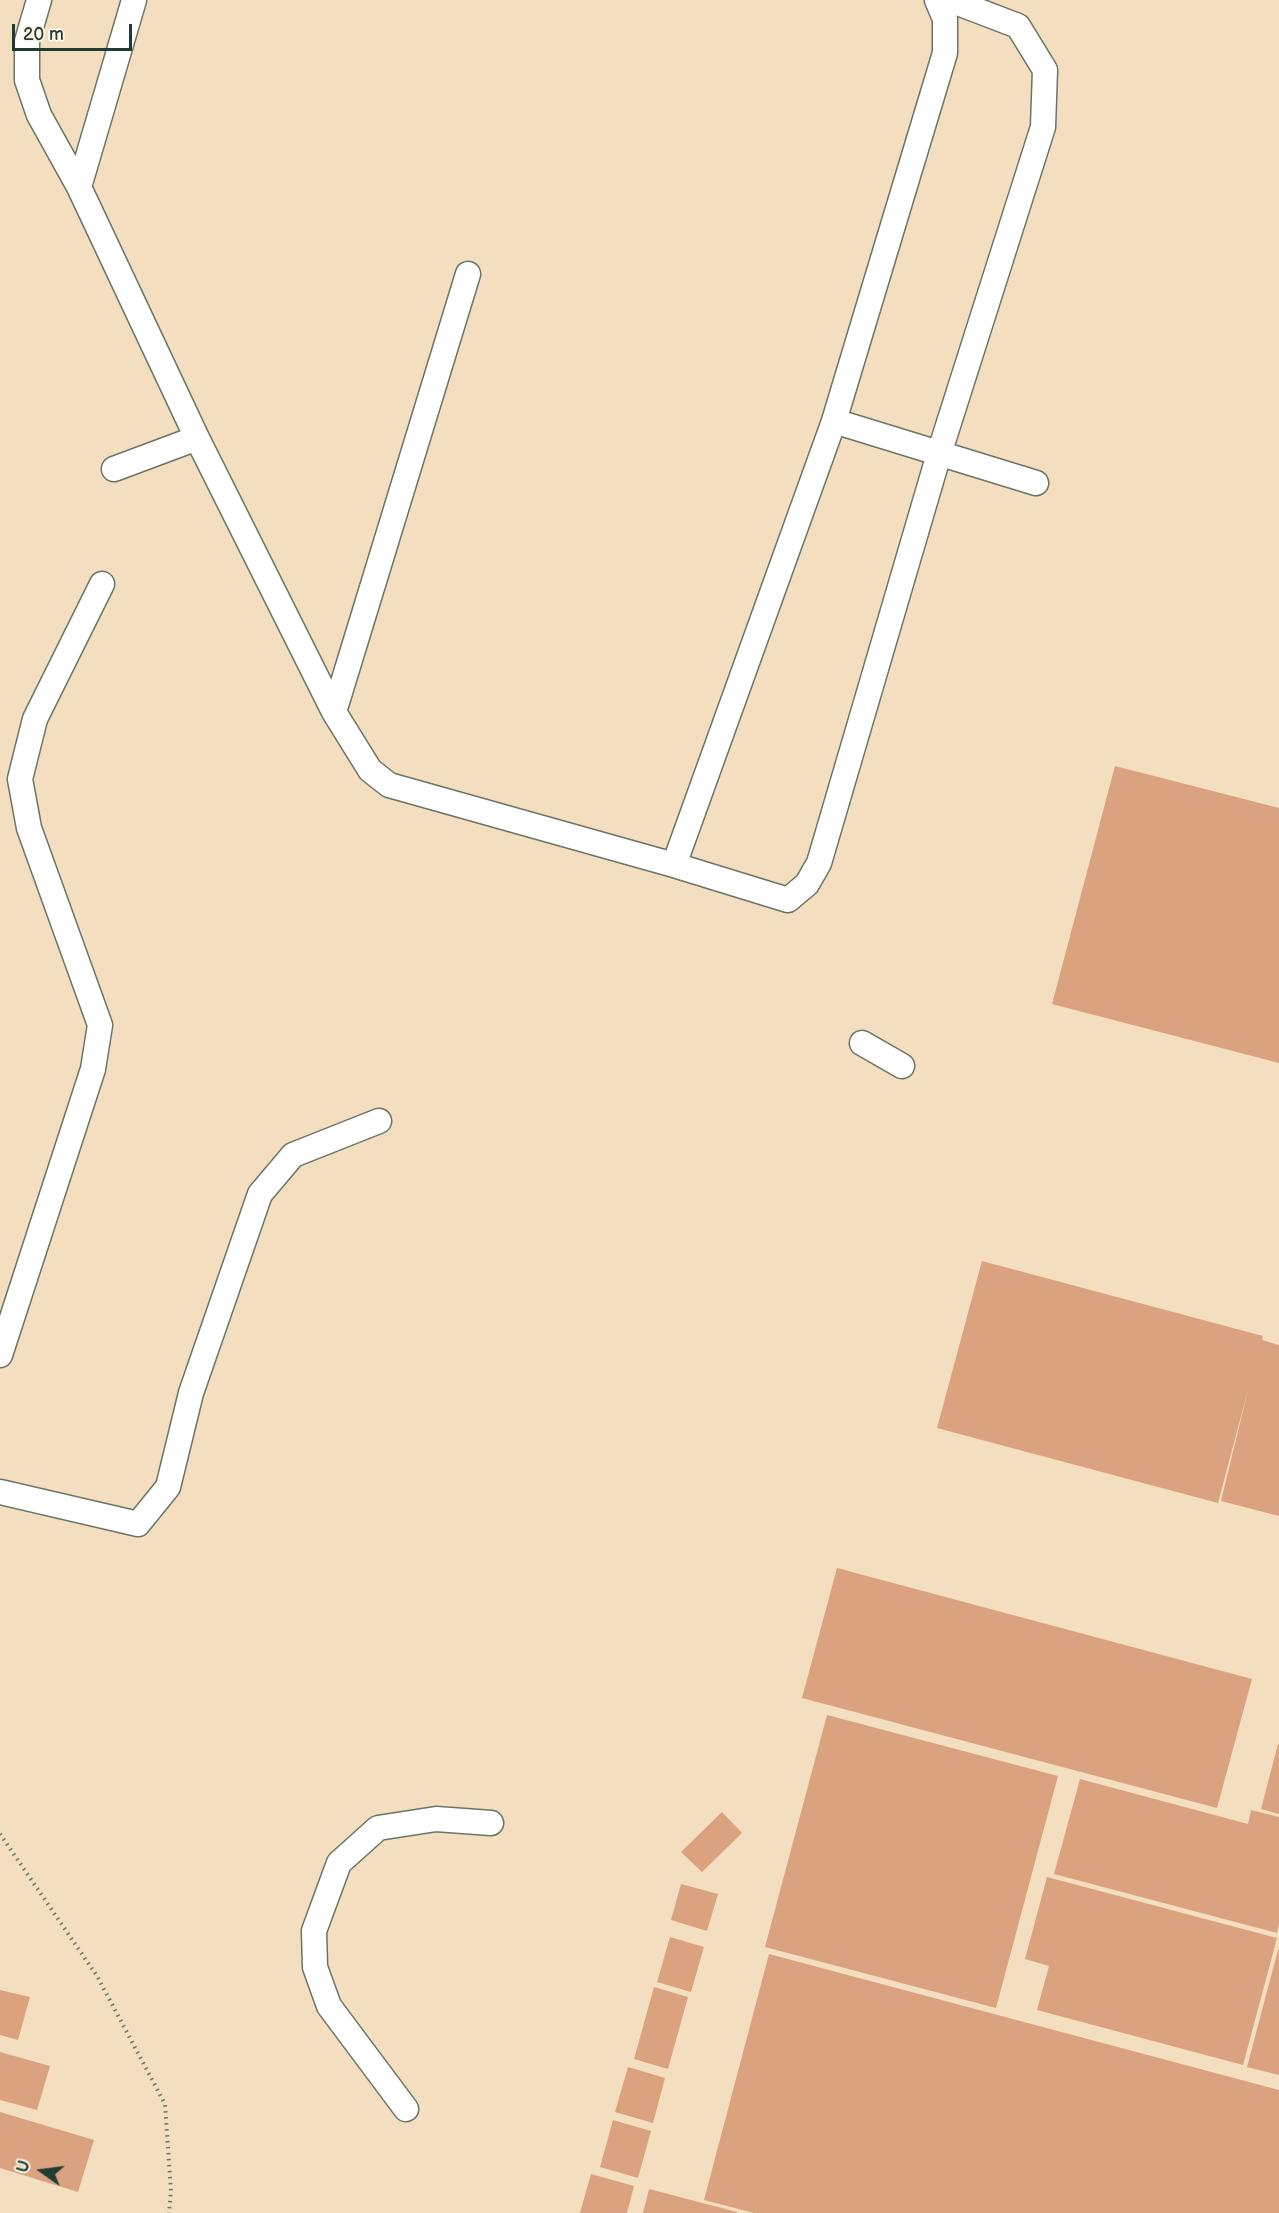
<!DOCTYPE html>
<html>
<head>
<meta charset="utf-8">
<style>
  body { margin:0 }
  #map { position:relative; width:1279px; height:2213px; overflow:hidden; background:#f4dec0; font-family:"Balsamiq Sans",sans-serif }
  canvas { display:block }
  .north { position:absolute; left:12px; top:2141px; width:60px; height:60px; -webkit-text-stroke:4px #fcf5e5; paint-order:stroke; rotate:284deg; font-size:16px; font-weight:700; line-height:24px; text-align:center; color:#1f3d34 }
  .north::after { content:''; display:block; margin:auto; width:21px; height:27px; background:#1f3d34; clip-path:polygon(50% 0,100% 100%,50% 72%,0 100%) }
  .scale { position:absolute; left:12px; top:24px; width:120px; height:27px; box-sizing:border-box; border:3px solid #1f3d34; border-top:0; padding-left:8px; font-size:18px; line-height:21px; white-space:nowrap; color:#1f3d34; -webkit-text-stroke:4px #fcf5e5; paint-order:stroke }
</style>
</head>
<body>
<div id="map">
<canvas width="1279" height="2213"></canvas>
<div class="north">U</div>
<div class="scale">20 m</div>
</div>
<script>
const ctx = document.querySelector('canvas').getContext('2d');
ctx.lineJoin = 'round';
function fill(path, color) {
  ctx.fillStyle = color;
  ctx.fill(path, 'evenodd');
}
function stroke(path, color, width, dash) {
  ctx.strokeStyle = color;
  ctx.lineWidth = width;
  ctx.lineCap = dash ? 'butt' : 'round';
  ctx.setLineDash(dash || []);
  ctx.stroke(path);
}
const building = new Path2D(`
  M1115,766L1279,808V1063L1052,1004Z
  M982,1261L1263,1336L1262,1340L1279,1345V1516L1221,1501L1249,1386L1218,1503L937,1428Z
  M837,1568L1252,1679L1217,1808L802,1698Z
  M827,1715L1058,1776L996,2008L765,1947Z
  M1278,1744L1279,1745V1814L1261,1809Z
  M1080,1779L1248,1824L1251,1810L1279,1817V1923L1277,1933L1054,1874Z
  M722,1812L742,1833L702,1872L681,1852Z
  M1047,1877L1277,1938L1243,2065L1037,2010L1049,1966L1025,1959Z
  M681,1884L718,1894L707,1931L671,1920Z
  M670,1937L704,1947L691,1992L657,1982Z
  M1278,1950H1279V2075L1247,2067Z
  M769,1954L1279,2090V2213H754L704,2200Z
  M654,1987L688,1997L668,2069L634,2059Z
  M0,1990L30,1997L18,2040L0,2035Z
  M0,2052L50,2066L37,2110L0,2100Z
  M628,2067L665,2078L653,2123L615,2112Z
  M0,2112L94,2140L78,2192L0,2168Z
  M613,2120L651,2131L638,2178L600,2167Z
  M591,2174L634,2186L627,2213H580Z
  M649,2189L737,2212V2213H643Z`);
const path = new Path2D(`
  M0,1834L97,1976L165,2104L171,2191L169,2213`);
const service = new Path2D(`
  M39,0L27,41V80L39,115L79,187L197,438L334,712L370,770L389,785L674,865L788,900L807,884L819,863L939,454L1043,127L1045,70L1018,26L950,0
  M79,187L134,0
  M834,421L1036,483
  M114,469L197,438
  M334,712L468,274
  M674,865L834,421L945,53V19L937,0
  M862,1043L902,1066
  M0,1355L93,1069L100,1025L29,828L20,779L35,719L102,584
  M0,1492L138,1524L168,1487L191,1393L260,1194L293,1155L379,1121
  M406,2109L329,2006L315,1967L314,1931L339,1863L378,1828L436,1819L491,1823`);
fill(building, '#daa27f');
stroke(service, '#6a7565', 27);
stroke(path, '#6a7565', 4, [1.5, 4.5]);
stroke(service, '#fff', 24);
</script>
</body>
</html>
